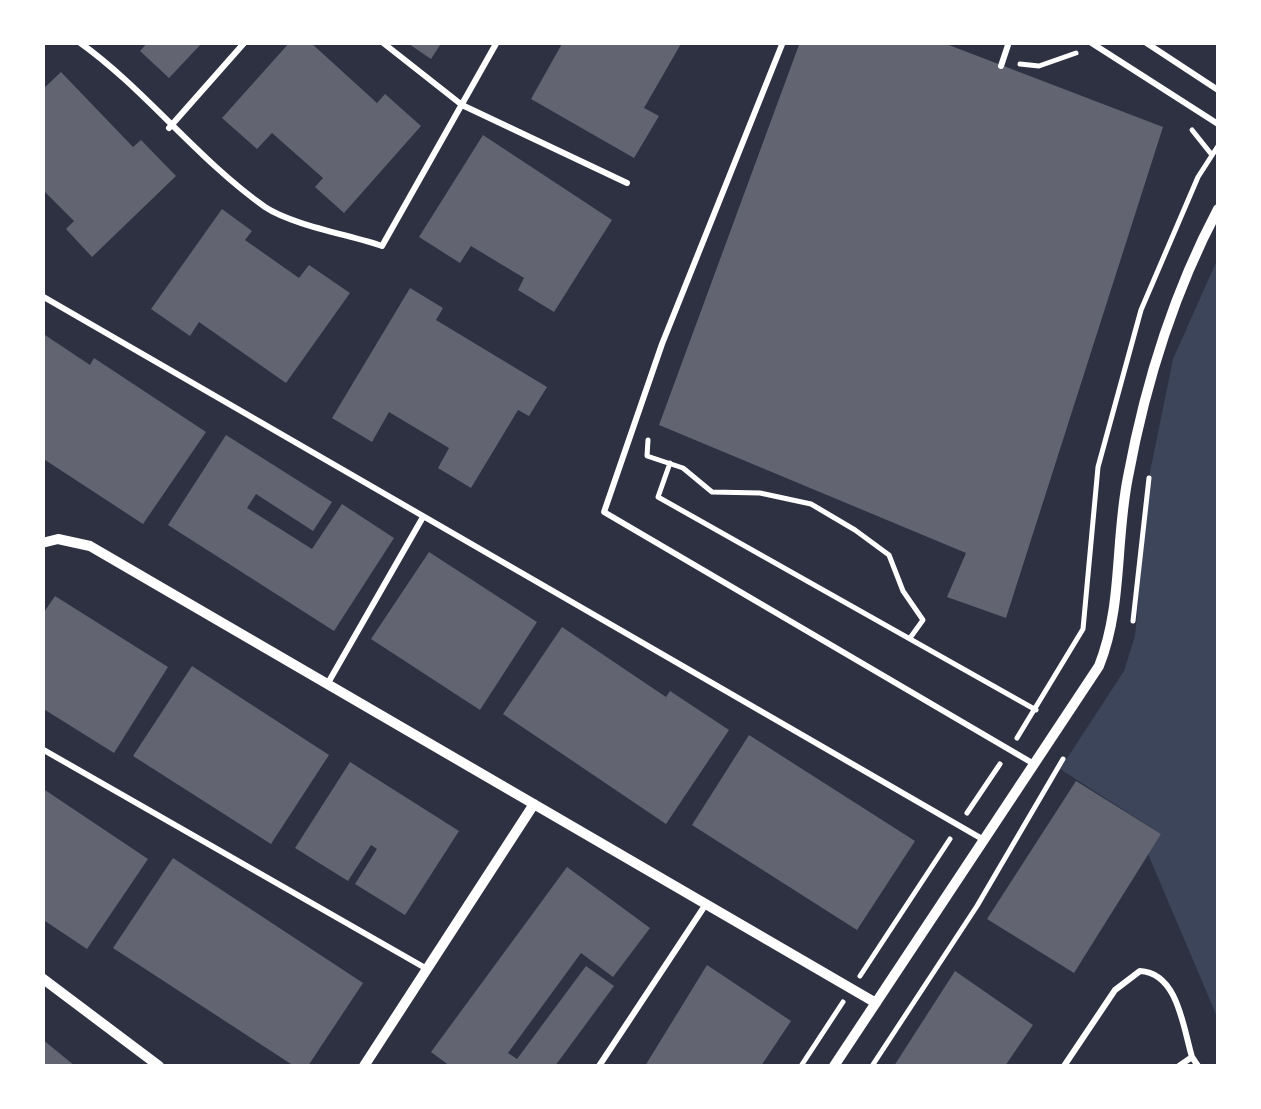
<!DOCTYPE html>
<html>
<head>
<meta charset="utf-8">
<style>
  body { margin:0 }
  #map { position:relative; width:1261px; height:1109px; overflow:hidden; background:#2d3142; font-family:Figtree,sans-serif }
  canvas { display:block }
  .frame { position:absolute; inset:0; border:45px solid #fff; pointer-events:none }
</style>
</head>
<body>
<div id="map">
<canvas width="1261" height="1109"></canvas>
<div class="frame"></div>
</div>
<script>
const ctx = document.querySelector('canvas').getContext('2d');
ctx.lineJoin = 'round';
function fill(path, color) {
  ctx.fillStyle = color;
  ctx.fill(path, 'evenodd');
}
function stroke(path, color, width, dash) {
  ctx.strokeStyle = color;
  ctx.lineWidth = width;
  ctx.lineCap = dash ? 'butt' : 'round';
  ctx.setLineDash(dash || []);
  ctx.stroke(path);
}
const green = new Path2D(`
  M1218,258V1019L1148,854L1161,834L1060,769L1124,671L1135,636L1150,472L1173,359Z`);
const building = new Path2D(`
  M148,42H203L169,78L140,51Z
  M290,42H310L377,103L385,94L421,126L344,213L315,187L323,178L272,133L257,149L222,118Z
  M406,42H442L431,59Z
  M563,42H682L644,108L659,116L634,158L531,99Z
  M800,42H941L1163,127L1006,618L947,597L966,553L659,425Z
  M61,72L133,147L141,140L176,176L92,257L66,229L74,221L42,189V90Z
  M483,135L612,220L554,312L518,290L524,278L471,246L460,263L419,237Z
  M222,209L252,231L245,240L299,278L309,265L350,293L286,383L199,322L190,336L151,309Z
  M410,288L443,308L436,320L547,387L529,416L518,410L471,488L438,468L449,448L389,412L372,442L332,418Z
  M42,333L90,365L94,358L206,432L143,524L42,458Z
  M226,435L332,502L313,531L256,494L247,508L312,549L342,504L394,538L334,631L168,525Z
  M429,552L537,622L480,710L371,639Z
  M55,596L168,667L114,753L42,708V615Z
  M562,627L666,697L670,691L729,730L666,824L503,714Z
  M192,666L329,755L271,844L133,756Z
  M749,735L915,841L857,930L692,825Z
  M350,762L459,831L405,915L355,884L377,849L371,845L348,881L295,848Z
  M1076,781L1161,834L1074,973L987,919Z
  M42,788L148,859L87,949L42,919Z
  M173,858L363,983L308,1066H294L113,948Z
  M567,867L650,928L613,977L581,953L508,1053L517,1059L586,966L614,986L555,1066H450L431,1052Z
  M707,965L791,1021L761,1066H645Z
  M955,971L1033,1025L1005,1066H894Z
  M42,1039L75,1066H42Z`);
const path = new Path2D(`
  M1020,64L1039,66L1076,53
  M1192,130L1212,155
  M648,440L647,456L683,468L712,492L760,493L811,504L855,530L889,555L903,591L923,620L910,638
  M670,463L658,497L1036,710
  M1133,621L1149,478
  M1017,738L1083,629L1098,467L1141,310L1198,177L1218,146
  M967,813L1000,764
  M860,976L950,839
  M801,1066L843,1002
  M872,1066L977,906L1063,759`);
const service = new Path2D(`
  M79,42C144,88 197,159 265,207C292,225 350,235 382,246L497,42
  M382,42L462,105L627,183
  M783,42L662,344L604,512L1034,764
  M1033,42H1034
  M1090,42L1218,124
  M1145,42L1218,90
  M1001,66L1009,42
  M169,128L245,42
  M42,296L984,840
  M328,683L423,517
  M42,749L427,969
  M599,1066L706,904
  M1064,1066L1115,990L1140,971C1178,973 1183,1027 1192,1057
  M1179,1066L1192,1057L1198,1066`);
const minor = new Path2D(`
  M42,543L58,539L90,546L876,1003
  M42,978L159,1066
  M364,1066L534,804
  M834,1066L1099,666C1123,606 1115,541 1128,477C1145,385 1174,292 1218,209`);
fill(green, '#3c4559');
fill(building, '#626471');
stroke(path, '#fff', 5);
stroke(service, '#fff', 6);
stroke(minor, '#fff', 10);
</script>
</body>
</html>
